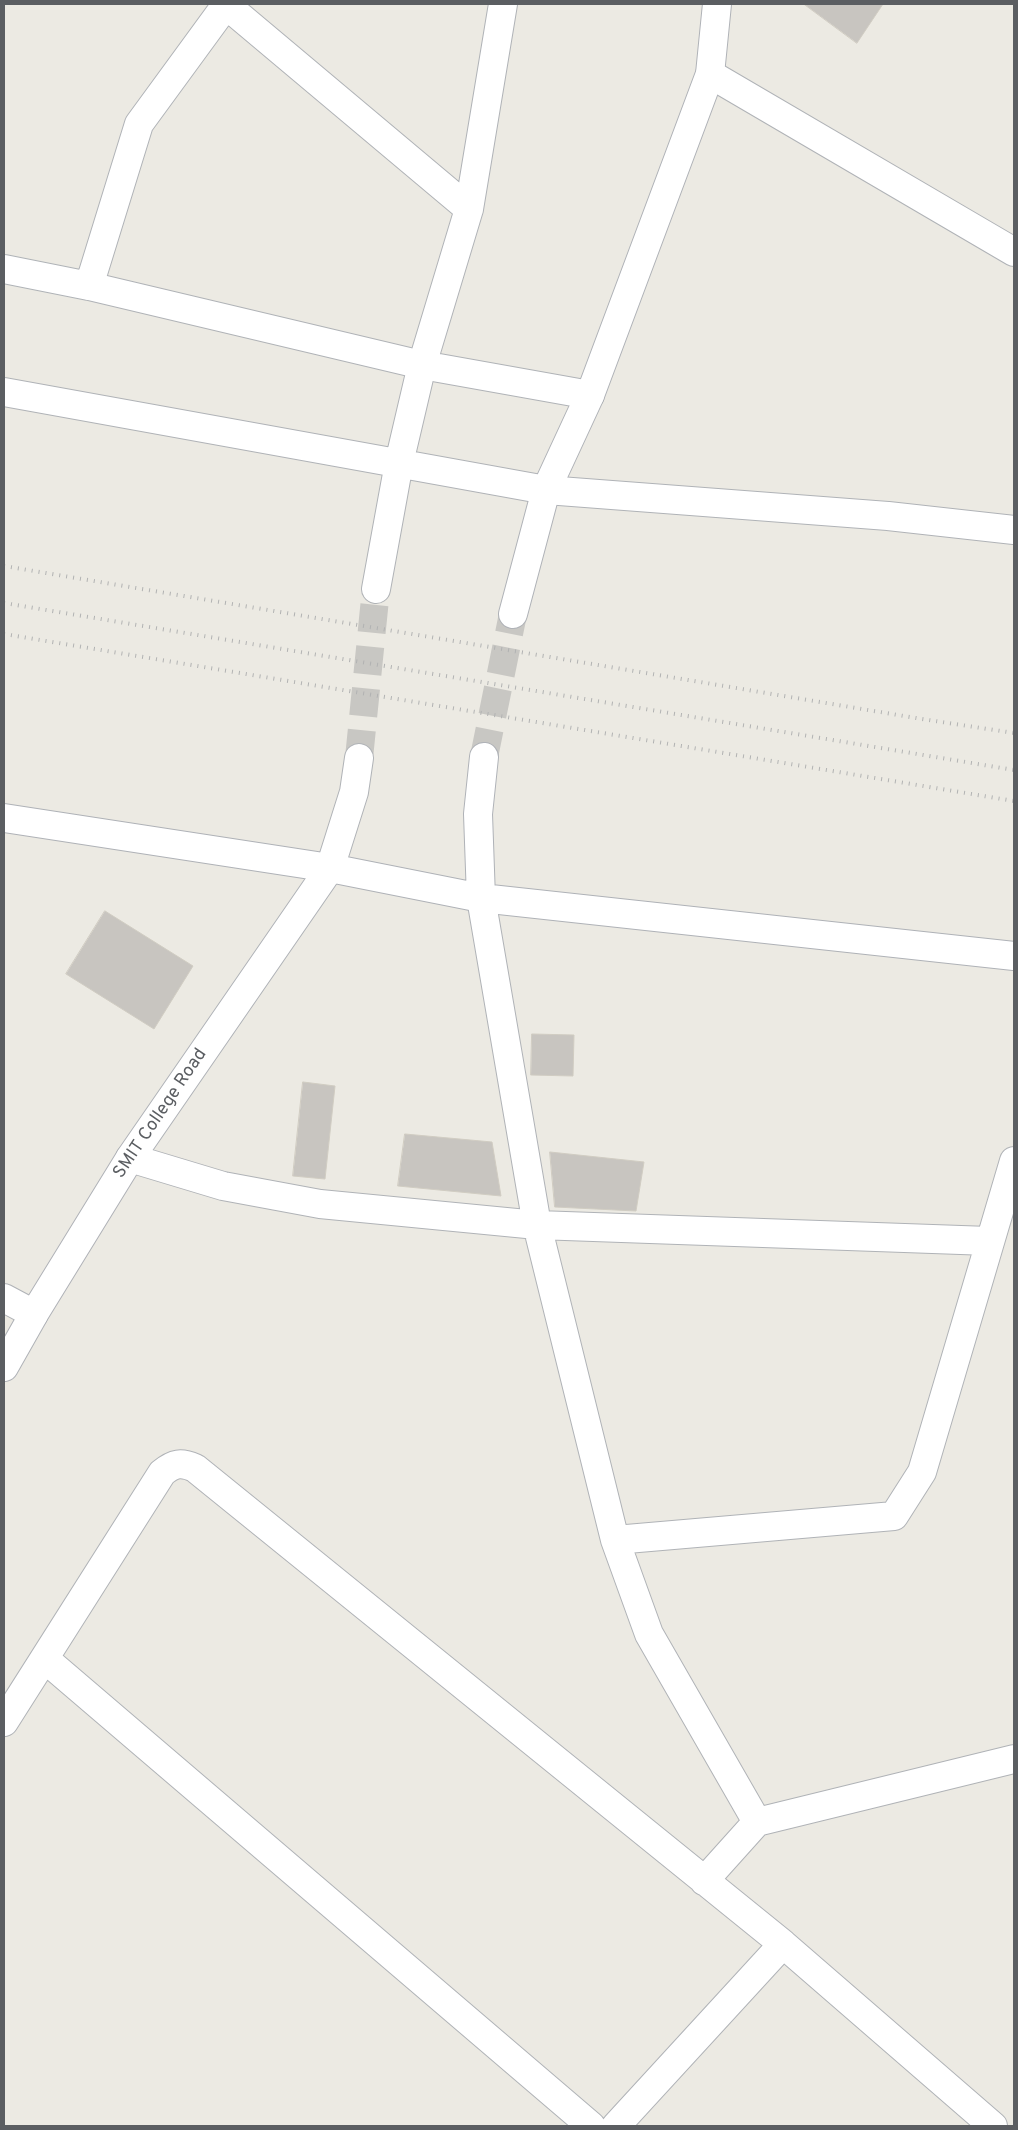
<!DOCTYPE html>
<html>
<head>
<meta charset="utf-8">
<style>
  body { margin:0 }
  #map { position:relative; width:1018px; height:2130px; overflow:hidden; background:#eceae3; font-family:Overpass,sans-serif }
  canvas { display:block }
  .frame { position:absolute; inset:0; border:5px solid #5b5e62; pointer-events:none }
</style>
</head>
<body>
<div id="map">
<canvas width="1018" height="2130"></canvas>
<div class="frame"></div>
</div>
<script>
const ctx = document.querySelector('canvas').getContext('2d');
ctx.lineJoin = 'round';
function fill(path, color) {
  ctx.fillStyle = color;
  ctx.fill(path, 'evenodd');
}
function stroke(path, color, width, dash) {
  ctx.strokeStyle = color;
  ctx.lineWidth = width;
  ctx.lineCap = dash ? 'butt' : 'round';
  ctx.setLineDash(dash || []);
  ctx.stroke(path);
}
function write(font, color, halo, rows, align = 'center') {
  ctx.font = font + ' Overpass,sans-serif';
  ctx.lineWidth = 5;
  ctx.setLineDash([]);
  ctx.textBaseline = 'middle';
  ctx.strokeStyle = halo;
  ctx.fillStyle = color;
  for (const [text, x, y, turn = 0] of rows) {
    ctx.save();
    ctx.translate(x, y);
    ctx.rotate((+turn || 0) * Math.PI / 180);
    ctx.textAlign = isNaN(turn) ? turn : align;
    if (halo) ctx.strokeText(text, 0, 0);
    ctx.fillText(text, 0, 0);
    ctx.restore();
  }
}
const building = new Path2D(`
  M804,4H883L857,43Z
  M105,911L193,966L154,1029L66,974Z
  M532,1034L574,1035L573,1076L531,1075Z
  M303,1082L335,1086L325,1179L293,1176Z
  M405,1134L492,1142L501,1196L398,1186Z
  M550,1152L644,1162L636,1211L555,1207Z`);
const tertiaryTunnel = new Path2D(`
  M359,758L376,589`);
const secondaryTunnel = new Path2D(`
  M484,757L513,614`);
const minor = new Path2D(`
  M225,4L469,209
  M710,74L1014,252
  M4,269L89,286L422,365L590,395
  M89,286L139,124L226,5
  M422,365L469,209L503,4
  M546,490L888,516L1014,530
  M481,898L537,1225L615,1540L649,1634L757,1822L704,1881
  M130,1158L223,1186L320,1204L537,1225L989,1241
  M4,1298L34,1314
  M615,1540L894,1516L922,1472L1014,1161
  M45,1659L591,2126
  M4,1722L162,1473C174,1463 181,1462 195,1468L783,1944L616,2126
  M757,1822L1014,1759
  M783,1944L993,2126`);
const tertiary = new Path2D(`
  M4,392L546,490
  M376,589L399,463L422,365
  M330,868L354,792L359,758`);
const secondary = new Path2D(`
  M513,614L546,490L590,395L710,74L717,4
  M4,818L330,868L481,898L1014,956
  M481,898L478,814L484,757
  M4,1367L34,1314L130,1158L330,868`);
const rail = new Path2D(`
  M4,566L922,719L1014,733
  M4,603L1014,770
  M4,634L1014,801`);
const streetNames = [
  ["SMIT College Road",161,1114,-56]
];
fill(building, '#c8c5c0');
stroke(building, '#d0ccc2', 1);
stroke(tertiaryTunnel, '#c8c7c3', 28, [28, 14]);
stroke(secondaryTunnel, '#c8c7c3', 28, [28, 14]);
stroke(minor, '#b0b3b7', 30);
stroke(tertiary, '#b0b3b7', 30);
stroke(secondary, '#afb2b7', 30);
stroke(minor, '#fff', 28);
stroke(tertiary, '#fff', 28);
stroke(secondary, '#fff', 28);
stroke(rail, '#b1b2b2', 4, [1, 6]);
write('18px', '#5b5e62', '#fff', streetNames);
</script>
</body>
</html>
